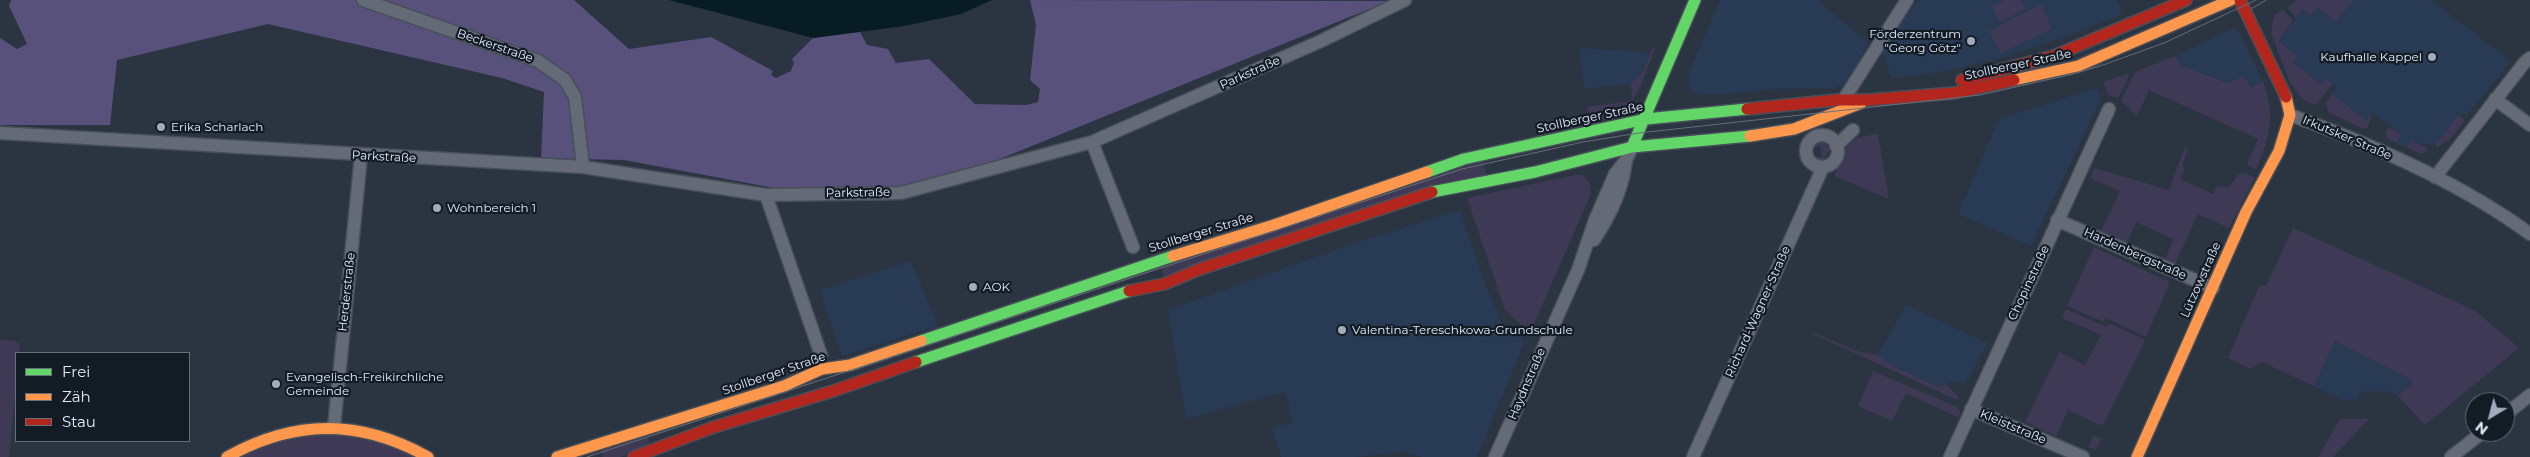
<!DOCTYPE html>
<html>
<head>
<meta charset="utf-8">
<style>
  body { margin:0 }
  #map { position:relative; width:2530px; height:457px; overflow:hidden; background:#2b3441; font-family:Montserrat,sans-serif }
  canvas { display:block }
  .legend { position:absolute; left:15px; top:352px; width:175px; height:90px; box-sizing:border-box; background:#131b25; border:1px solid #666f7b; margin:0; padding:6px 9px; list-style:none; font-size:15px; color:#e2edfb }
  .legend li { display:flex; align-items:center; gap:10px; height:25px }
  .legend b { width:25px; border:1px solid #666f7b }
  .north { position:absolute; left:2465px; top:392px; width:50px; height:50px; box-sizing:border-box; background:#131b25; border:1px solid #666f7b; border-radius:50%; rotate:217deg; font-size:14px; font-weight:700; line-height:20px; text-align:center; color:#e2edfb }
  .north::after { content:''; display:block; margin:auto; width:18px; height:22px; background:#a2acba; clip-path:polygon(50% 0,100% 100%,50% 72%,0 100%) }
</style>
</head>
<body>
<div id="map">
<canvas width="2530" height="457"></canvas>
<ul class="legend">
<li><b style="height:6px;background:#63d668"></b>Frei</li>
<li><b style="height:6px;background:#ff974d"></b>Zäh</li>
<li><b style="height:6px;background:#b3261e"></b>Stau</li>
</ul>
<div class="north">N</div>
</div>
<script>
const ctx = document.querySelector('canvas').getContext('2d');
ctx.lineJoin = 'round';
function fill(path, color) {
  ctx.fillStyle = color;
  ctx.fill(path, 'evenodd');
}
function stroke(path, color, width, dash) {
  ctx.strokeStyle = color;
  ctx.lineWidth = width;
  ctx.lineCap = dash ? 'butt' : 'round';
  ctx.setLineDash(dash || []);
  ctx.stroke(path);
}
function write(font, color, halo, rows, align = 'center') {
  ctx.font = font + ' Montserrat,sans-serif';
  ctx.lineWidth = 4.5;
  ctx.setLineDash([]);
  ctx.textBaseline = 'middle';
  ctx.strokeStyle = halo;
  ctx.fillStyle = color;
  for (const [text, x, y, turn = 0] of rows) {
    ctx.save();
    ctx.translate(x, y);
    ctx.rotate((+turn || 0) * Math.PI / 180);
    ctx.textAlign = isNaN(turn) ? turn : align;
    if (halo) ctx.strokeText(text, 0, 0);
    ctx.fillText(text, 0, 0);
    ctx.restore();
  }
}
const built = new Path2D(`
  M1720,0H1817L1868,42L1851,82L1833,88L1777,89L1713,95L1690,92L1689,72Z
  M1918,0H2116L2123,14L2079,32L2001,58L1957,69L1892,79L1881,49Z
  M2353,0H2431L2511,61L2468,114L2458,115L2435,145L2419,143L2407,147L2397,141L2401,134L2373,113L2367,120L2332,94L2337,86L2326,78L2321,84L2293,63L2298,57L2279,41L2303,9L2316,7L2336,22Z
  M2234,28L2239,31L2263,81L2251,87L2244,76L2229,83L2180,65L2175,56Z
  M1579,48L1649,52L1648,59L1643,71L1631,84L1584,89Z
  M2097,88L2101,99L2031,246L1958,214L1999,119Z
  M1460,210L1485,283L1502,323L1522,337L1524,343L1477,457H1422L1402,452L1357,457H1281L1272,428L1293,422L1285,392L1186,419L1168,310L1349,245Z
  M911,261L938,326L842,356L820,290Z
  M1906,305L1988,343L1965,384L1953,381L1939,387L1893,366L1878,355Z
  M2335,341L2409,378L2413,383L2398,396L2387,391H2359L2358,399L2344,400L2322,391L2314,386Z`);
const green = new Path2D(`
  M2005,0H2020L2025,9L2000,22L1992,7Z
  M2297,0H2353L2336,22L2317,7L2310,15L2303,9L2296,18L2287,7Z
  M2041,4L2052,29L2001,53L1989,31Z
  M2283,9L2293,21L2279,41L2298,57L2293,63L2321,84L2326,78L2333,83L2317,104L2314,105L2302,99L2289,81L2271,33L2274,16Z
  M1653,47L1655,49C1646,69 1640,97 1622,111C1613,118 1600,121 1589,126L1587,107L1632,101L1631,84L1643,71Z
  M2175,56L2180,65L2228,83L2244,76L2251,87L2263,81C2275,117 2271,135 2256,169L2247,165L2258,139L2149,90L2137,116L2121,101L2135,72Z
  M2127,74L2129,76L2118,98L2108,95L2103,82Z
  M2332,94L2366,120L2370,116L2372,117L2367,128L2364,129L2328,112L2326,103Z
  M2458,115L2465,120L2448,142L2446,141L2437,148L2435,145Z
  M2391,127L2401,134L2397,141L2407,147L2411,140L2427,148L2425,153H2419L2386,138V130Z
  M1878,134L1889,199L1834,176C1847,146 1844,138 1878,134Z
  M1820,141L1824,142L1830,150L1822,162L1816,158L1822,156L1820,146L1814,148Z
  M2185,147L2188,149L2182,165L2185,169L2180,179L2213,194L2217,186L2229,187C2241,175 2234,169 2255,177L2229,228L2198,214L2175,264L2165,260L2173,239L2136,222L2127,243L2101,231L2120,191L2090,178L2094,168L2169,190Z
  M1483,157L1487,177L1163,276L1161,267Z
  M1575,175H1583L1590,184L1591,194L1530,333L1505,310L1467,198Z
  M2293,228L2474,310L2519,348L2425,425L2398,396L2413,383L2409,378L2335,341L2314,386L2262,362L2251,369L2228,358L2259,286H2266Z
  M2094,247L2170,282L2146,337L2106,318L2104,322L2067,306Z
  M2066,309L2105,326L2111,324L2145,340L2102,426L2068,410L2056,436L2025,422L2059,352L2085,365L2101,335L2062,318Z
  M1811,333H1815L1856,351L1878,355L1893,366L1939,387L1946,384L1959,397L1957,400Z
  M0,339L15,341L20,345L19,353H16V386L9,457H0Z
  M1873,371L1957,407L1960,412L1959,418L1906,393L1892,421L1858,406Z
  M2340,419H2369L2333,457H2318Z
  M334,427L428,457H227Z
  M646,434L650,445L620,457H603L599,446Z
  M2094,435L2101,439L2096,450L2088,447Z`);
const forest = new Path2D(`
  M11,0H574L629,49L711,37L773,71L771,75L776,78L791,71L794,63L792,59L813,38L860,32L867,45L888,49L896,63L929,59L975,104L1026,105L1038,102L1040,89L1030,80L1036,25L1030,0L1389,1L916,193L828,198L624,160L541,158L544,92L502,78L268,24L117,60L110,125H0V38L17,49L27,44L9,6Z`);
const water = new Path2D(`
  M669,0H992L961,14L904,26L813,38Z`);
const street = new Path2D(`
  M363,0L538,61L565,80L575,97L583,167
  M1844,99L1907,0
  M2495,99L2530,125
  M2290,115C2371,144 2461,183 2530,234
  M0,133L583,167L766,195L901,193L1092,142L1321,41L1405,0
  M1806 151a16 16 0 1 1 32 0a16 16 0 1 1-32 0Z
  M1092,142L1133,247
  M1836,146L1853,130
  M2435,177L2525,62L2530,58
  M766,195L821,355
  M2057,220L2213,288
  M1594,240C1610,216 1623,190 1626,160
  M1971,409L2083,457
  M2505,415L2530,395
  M334,427L361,156
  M1495,457L1578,270L1595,220L1615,174L1626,160L1632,147
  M1693,457L1823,167
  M1950,457L2109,109
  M2451,457L2483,432`);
const fast = new Path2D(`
  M1632,147L1695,0
  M1427,172L1464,159L1646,119L1747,109
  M1432,192L1535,172L1632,147L1750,136
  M921,341L1173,256
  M916,362L1129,291`);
const slow = new Path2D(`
  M2014,80L2078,66L2231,0
  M1750,136L1794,129L1861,103
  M1173,256L1274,225L1427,172
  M227,457C295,419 360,419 428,457
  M557,457L784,386L822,369L850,365L921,341
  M2137,457L2246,212L2279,151L2290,115L2286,97`);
const jam = new Path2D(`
  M2240,0L2286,97
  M1962,80L2054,56L2186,0
  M1747,109L1837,100H1868L1954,93L2014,80
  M1129,291L1164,284L1200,269L1432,192
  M634,457L711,428L833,391L916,362`);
const tram = new Path2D(`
  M2251,9L2266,0
  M587,457L1462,169L1583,142L1639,133L1980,95L2073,74L2103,65L2164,43L2256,0`);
const markers = [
  [1971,41,5,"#a2acba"],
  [2432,57,5,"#a2acba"],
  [161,127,5,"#a2acba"],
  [437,208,5,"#a2acba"],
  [973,287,5,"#a2acba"],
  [1342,330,5,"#a2acba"],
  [276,384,5,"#a2acba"]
];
const poiNames = [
  ["Förderzentrum",1961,34,"right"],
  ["\"Georg Götz\"",1961,48,"right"],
  ["Kaufhalle Kappel",2422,57,"right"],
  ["Erika Scharlach",171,127],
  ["Wohnbereich 1",447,208],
  ["AOK",983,287],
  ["Valentina-Tereschkowa-Grundschule",1352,330],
  ["Evangelisch-Freikirchliche",286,377],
  ["Gemeinde",286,391]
];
const streetNames = [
  ["Beckerstraße",495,46,19],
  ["Stollberger Straße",2018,65,-12],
  ["Parkstraße",1250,73,-24],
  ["Stollberger Straße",1590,118,-12],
  ["Irkutsker Straße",2347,138,23],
  ["Parkstraße",384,157,3],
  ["Parkstraße",858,193,-1],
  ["Stollberger Straße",1201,233,-17],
  ["Hardenbergstraße",2135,254,24],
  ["Lützowstraße",2201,280,-66],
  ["Chopinstraße",2029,283,-65],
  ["Herderstraße",347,292,-84],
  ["Richard-Wagner-Straße",1758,312,-66],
  ["Stollberger Straße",774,374,-19],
  ["Haydnstraße",1527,384,-67],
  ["Kleiststraße",2013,427,23]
];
fill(built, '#283a54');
fill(green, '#3e3a55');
fill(forest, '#58517b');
fill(water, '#081c23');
stroke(street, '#474f59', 15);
stroke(fast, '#474f59', 14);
stroke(slow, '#474f59', 14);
stroke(jam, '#474f59', 14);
stroke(street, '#656b76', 12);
stroke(fast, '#63d668', 11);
stroke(slow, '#ff974d', 11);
stroke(jam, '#b3261e', 11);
stroke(tram, '#666e77', 1);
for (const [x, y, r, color] of markers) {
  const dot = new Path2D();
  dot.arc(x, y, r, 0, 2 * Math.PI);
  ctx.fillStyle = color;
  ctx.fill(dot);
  stroke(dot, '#131b25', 2);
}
write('12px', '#e2edfb', '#131b25', poiNames, 'left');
write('12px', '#e2edfb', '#131b25', streetNames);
</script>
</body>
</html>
